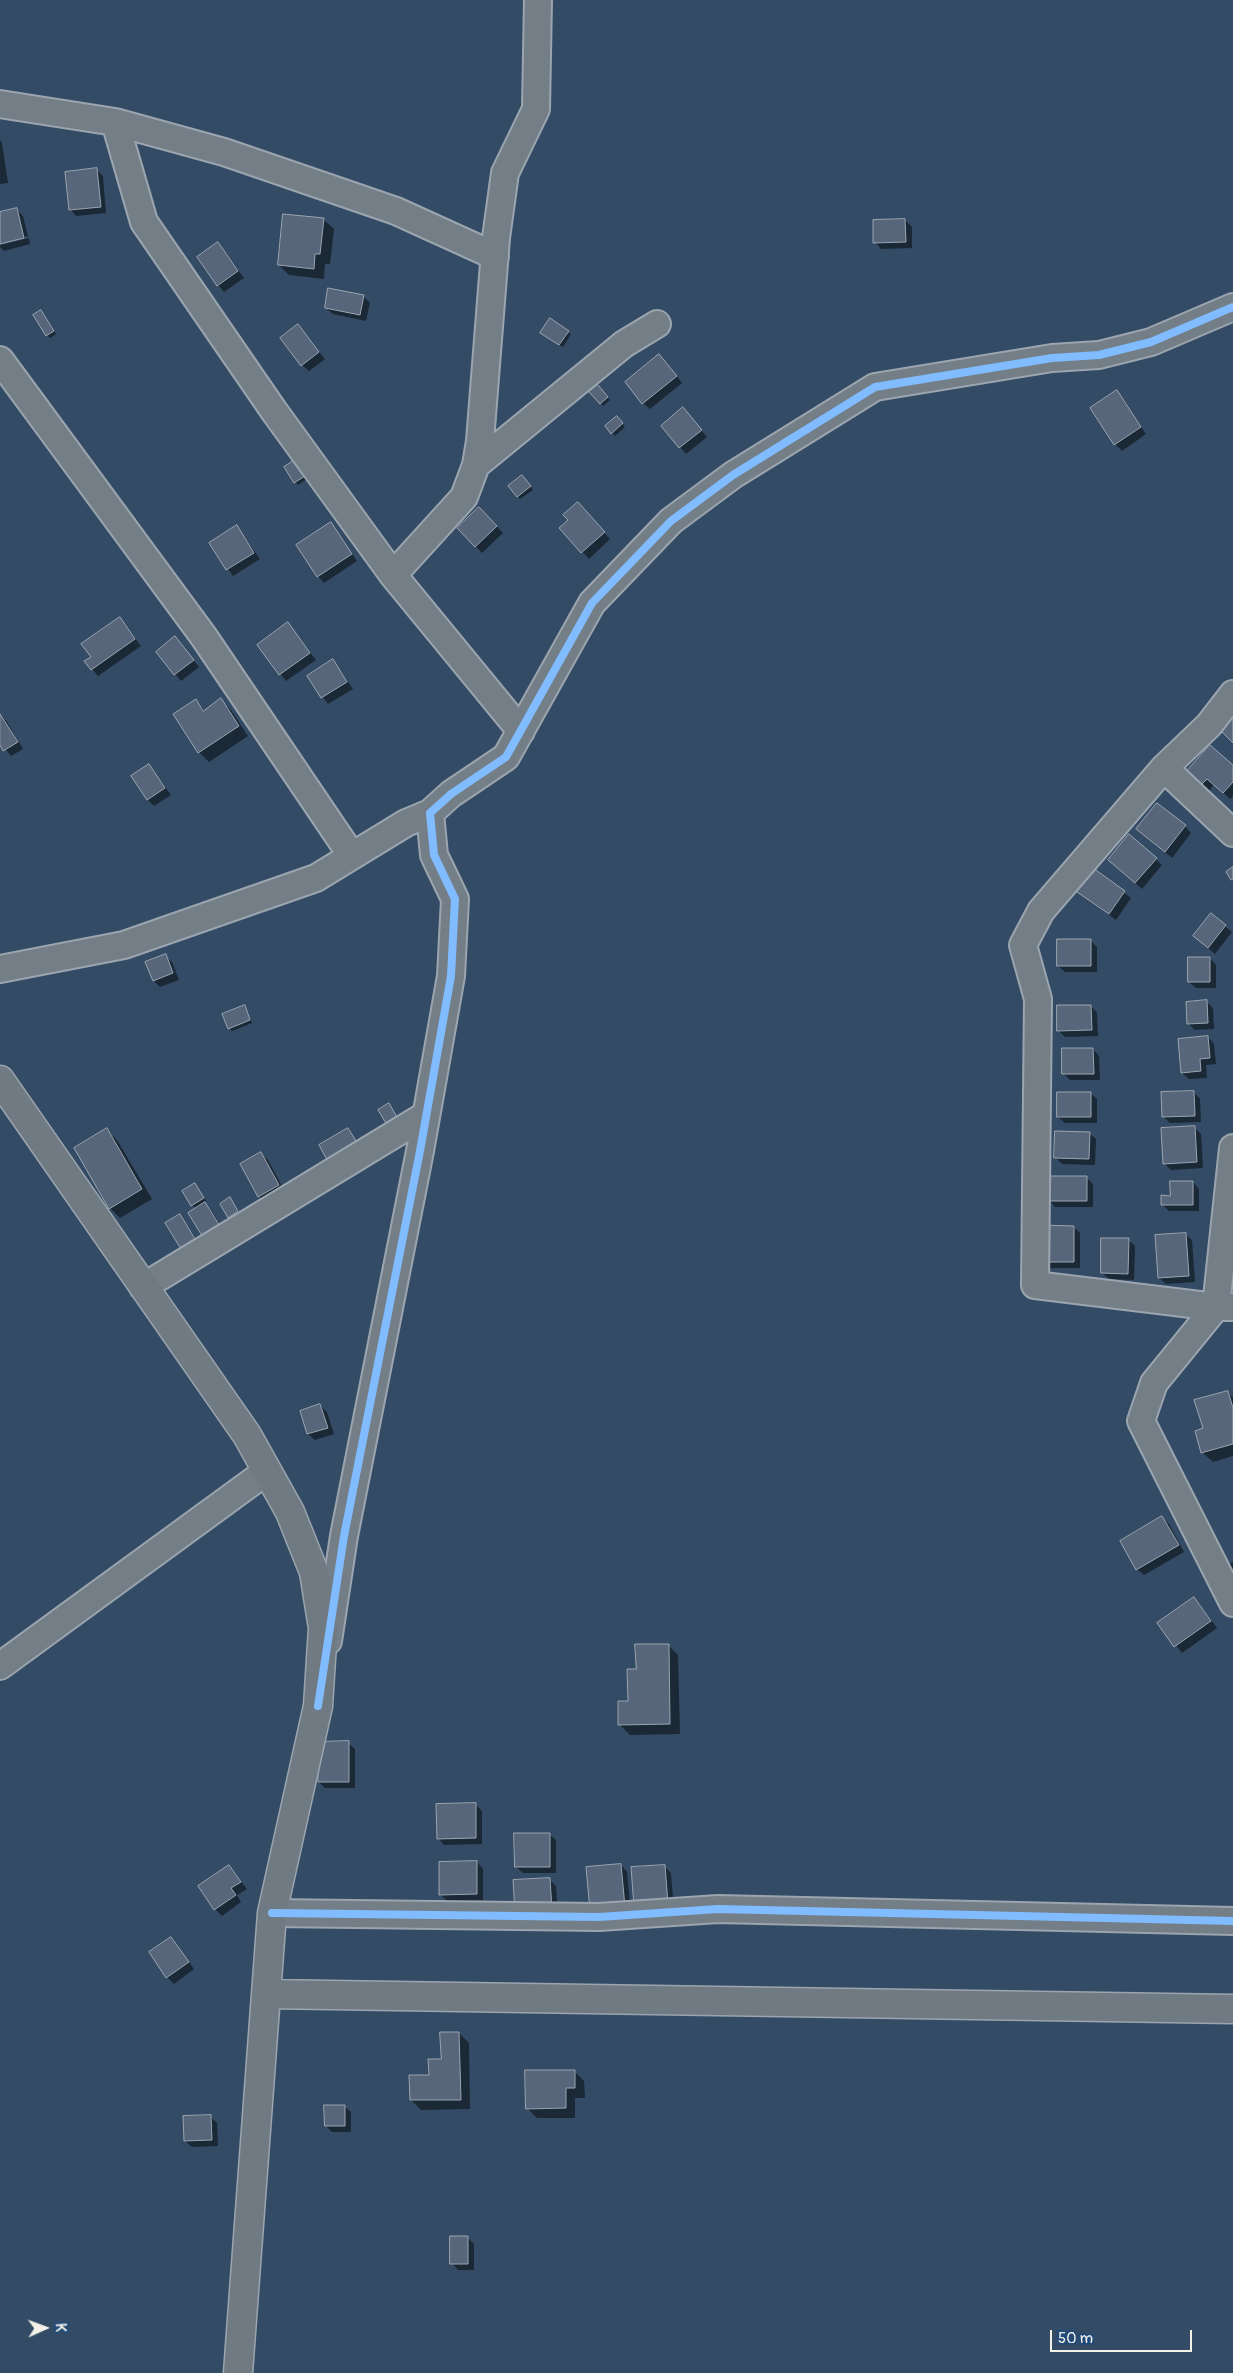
<!DOCTYPE html>
<html>
<head>
<meta charset="utf-8">
<style>
  body { margin:0 }
  #map { position:relative; width:1233px; height:2373px; overflow:hidden; background:#344b65; font-family:Pangolin,sans-serif }
  canvas { display:block }
  .north { position:absolute; left:20px; top:2303px; width:50px; height:50px; -webkit-text-stroke:4px #1f4a7a; paint-order:stroke; rotate:88deg; font-size:14px; font-weight:700; line-height:20px; text-align:center; color:#f4f1e8 }
  .north::after { content:''; display:block; margin:auto; width:18px; height:22px; background:#f4f1e8; clip-path:polygon(50% 0,100% 100%,50% 72%,0 100%) }
  .scale { position:absolute; left:1050px; top:2330px; width:142px; height:22px; box-sizing:border-box; border:2px solid #f4f1e8; border-top:0; padding-left:6px; font-size:15px; line-height:18px; white-space:nowrap; color:#f4f1e8; -webkit-text-stroke:4px #1f4a7a; paint-order:stroke }
</style>
</head>
<body>
<div id="map">
<canvas width="1233" height="2373"></canvas>
<div class="north">K</div>
<div class="scale">50 m</div>
</div>
<script>
const ctx = document.querySelector('canvas').getContext('2d');
ctx.lineJoin = 'round';
function fill(path, color) {
  ctx.fillStyle = color;
  ctx.fill(path, 'evenodd');
}
function stroke(path, color, width, dash) {
  ctx.strokeStyle = color;
  ctx.lineWidth = width;
  ctx.lineCap = dash ? 'butt' : 'round';
  ctx.setLineDash(dash || []);
  ctx.stroke(path);
}
const shadow = new Path2D(`
  M0,140L2,143L8,183L0,184Z
  M97,170L103,176L106,213L76,216L70,209Z
  M16,209L23,216L28,236L0,243V214Z
  M323,219L334,229L330,264H325L324,279L289,275L279,265Z
  M905,220L912,227V248L881,249L875,242Z
  M29,238L30,244L4,251L0,247V245Z
  M218,243L244,278L224,292L218,285Z
  M363,296L370,303L366,321L333,314L326,308Z
  M44,314L56,334L50,338L47,335Z
  M298,326L325,359L309,371L302,365Z
  M568,332L571,334L563,347L545,336Z
  M666,362L682,383L650,409L643,403Z
  M598,387L610,400L603,406L591,392Z
  M1117,392L1146,434L1122,451L1115,444Z
  M689,416L707,437L686,454L662,426Z
  M616,417L625,427L615,436L612,433Z
  M285,468L310,477L298,485Z
  M525,479L533,490L520,499L518,496Z
  M479,508L503,533L482,553L458,528Z
  M584,510L610,539L589,559L561,528Z
  M331,524L357,561L324,583L318,576Z
  M237,527L260,559L233,576L211,544Z
  M119,618L141,646L98,676L86,662L92,657Z
  M288,624L316,660L286,681L259,645Z
  M175,638L199,667L181,681L157,652Z
  M333,661L353,689L328,704L308,676Z
  M221,700L231,710L248,736L209,762L199,752L195,701L205,711Z
  M1,715L7,722L23,749L11,756L0,742Z
  M149,765L171,795L154,806L148,800Z
  M1233,767V796L1230,799L1214,784L1209,791L1194,778Z
  M1185,826L1191,833L1172,858L1138,829Z
  M1156,859L1162,865L1142,889L1116,866Z
  M1093,870L1131,898L1116,920L1078,891Z
  M1211,915L1232,932L1215,954L1194,936Z
  M1090,940L1097,947V972H1065L1058,966Z
  M165,956L172,962L179,980L160,987L154,981Z
  M1210,958L1216,965V988H1196L1189,982Z
  M1207,1002L1213,1008L1214,1029L1195,1030L1188,1023Z
  M244,1006L252,1023L232,1031L229,1028Z
  M1091,1006L1097,1013L1098,1036L1065,1037L1058,1030Z
  M1208,1037L1214,1044L1216,1064L1206,1065L1207,1078L1189,1079L1182,1073Z
  M1093,1049L1099,1056L1100,1080H1070L1063,1073Z
  M1194,1092L1200,1099L1201,1122L1170,1123L1163,1116Z
  M1090,1093L1097,1099V1123H1065L1058,1117Z
  M1194,1127L1201,1134L1203,1168L1171,1170L1165,1164Z
  M107,1130L117,1140L152,1199L120,1218L110,1208Z
  M1089,1133L1096,1139L1095,1165L1062,1164L1056,1158Z
  M261,1154L268,1160L285,1192L265,1202L259,1196Z
  M1086,1177L1093,1184V1207H1055L1049,1200Z
  M1193,1182L1199,1189V1211H1169L1162,1204Z
  M197,1187L206,1201L204,1202L211,1210L229,1238L192,1205Z
  M230,1199L240,1214L232,1220L229,1217Z
  M180,1215L201,1246L189,1254L167,1223Z
  M1074,1227L1080,1233V1268H1050L1044,1262Z
  M1185,1234L1192,1240L1195,1282L1166,1284L1159,1278Z
  M1128,1239L1135,1246L1134,1280L1109,1279L1102,1273Z
  M1228,1392L1233,1398V1456L1213,1462L1202,1452L1204,1429Z
  M320,1406L327,1412L334,1434L315,1440L308,1434L301,1412Z
  M1162,1518L1169,1524L1184,1552L1144,1575L1137,1569Z
  M1233,1562V1585L1224,1567Z
  M1194,1598L1217,1628L1182,1653L1159,1623Z
  M668,1645L678,1655L680,1734L630,1735L620,1725L629,1702Z
  M348,1743L355,1749V1788H325L319,1782Z
  M475,1804L482,1811V1844L444,1845L438,1838Z
  M549,1834L556,1840V1873H523L516,1867Z
  M477,1862L483,1869V1900L447,1901L440,1894Z
  M621,1865L627,1872L631,1913L592,1910Z
  M229,1866L247,1889L237,1895L241,1902L222,1916L215,1909Z
  M664,1866L671,1873L674,1910L642,1912Z
  M550,1880L556,1886L558,1916L523,1918Z
  M171,1938L194,1969L174,1984L167,1977Z
  M459,2033L469,2043L470,2109L421,2110L411,2100Z
  M574,2071L584,2081L585,2098H575V2118H537L527,2108Z
  M344,2106L351,2112V2132H332L326,2126Z
  M210,2116L217,2123L218,2146L192,2147L185,2141Z
  M467,2237L474,2244V2270H458L452,2263Z`);
const building = new Path2D(`
  M97,168L101,207L69,210L65,172Z
  M17,208L24,238L0,244V212Z
  M283,214L324,218L320,254H315L314,269L278,265Z
  M905,219L906,242L873,243V220Z
  M218,242L238,271L217,286L197,257Z
  M328,288L364,295L360,315L325,308Z
  M41,310L54,331L46,336L33,315Z
  M550,318L569,331L559,345L540,333Z
  M298,324L319,352L301,366L280,338Z
  M659,354L677,376L642,404L625,382Z
  M598,385L608,397L600,404L589,392Z
  M1117,390L1141,427L1114,445L1090,408Z
  M683,407L702,430L679,448L661,426Z
  M617,416L623,423L611,434L605,426Z
  M298,458L308,474L294,483L284,467Z
  M522,475L531,486L517,497L508,486Z
  M578,502L605,532L581,553L559,528L568,520L563,515Z
  M479,507L497,526L475,547L457,528Z
  M331,522L352,554L317,577L296,545Z
  M237,525L254,553L226,570L209,543Z
  M120,617L135,639L91,670L84,661L91,657L81,644Z
  M288,622L310,653L279,675L257,645Z
  M175,636L194,660L174,675L156,652Z
  M333,659L347,682L321,698L307,676Z
  M221,698L239,726L198,753L173,714L196,699L203,711Z
  M0,714L18,742L3,751L0,745Z
  M1233,716V743L1219,729Z
  M1210,745L1233,765V782L1223,793L1207,779L1201,785L1186,772Z
  M149,764L165,788L147,800L131,776Z
  M1157,803L1186,825L1165,852L1136,829Z
  M1129,834L1157,858L1135,883L1108,860Z
  M1233,867V879L1231,880L1226,872Z
  M1093,868L1125,891L1109,914L1077,892Z
  M1211,913L1226,925L1208,948L1193,936Z
  M1057,939H1091V966H1057Z
  M166,954L173,973L153,981L145,962Z
  M1188,957H1210V982H1188Z
  M1207,1000L1208,1023L1187,1024L1186,1002Z
  M245,1005L250,1020L228,1029L222,1014Z
  M1057,1005H1091L1092,1030L1057,1031Z
  M1208,1036L1210,1058L1200,1059L1201,1071L1181,1073L1178,1039Z
  M1062,1048H1093L1094,1074H1062Z
  M1194,1091L1195,1116L1162,1117L1161,1092Z
  M1057,1092H1091V1117H1057Z
  M389,1103L398,1119L387,1125L378,1110Z
  M1195,1126L1197,1162L1163,1164L1161,1128Z
  M107,1128L142,1189L109,1209L74,1148Z
  M348,1128L361,1149L331,1167L319,1145Z
  M1055,1131L1090,1132L1089,1159L1054,1158Z
  M261,1152L279,1185L258,1197L240,1164Z
  M1048,1176H1087V1201H1048Z
  M1170,1181H1193V1205H1161V1195L1170,1196Z
  M195,1183L204,1198L191,1206L182,1191Z
  M230,1197L238,1211L228,1218L220,1204Z
  M205,1202L223,1231L206,1242L188,1213Z
  M180,1214L195,1239L181,1249L165,1223Z
  M1042,1225L1074,1226V1262H1043Z
  M1186,1233L1189,1276L1158,1278L1155,1235Z
  M1101,1238H1129L1128,1274L1101,1273Z
  M1228,1391L1233,1408V1444L1201,1453L1195,1431L1203,1428L1194,1400Z
  M320,1404L328,1428L307,1434L300,1411Z
  M1162,1516L1179,1545L1136,1570L1120,1541Z
  M1194,1597L1211,1621L1174,1647L1157,1623Z
  M635,1644H669L670,1724L618,1725V1701H628L627,1669H636Z
  M349,1741V1782H318L317,1742Z
  M476,1803V1838L437,1839L436,1804Z
  M514,1833H550V1867H515Z
  M477,1861V1894L439,1895V1862Z
  M621,1864L625,1907L590,1910L586,1867Z
  M229,1865L241,1882L231,1888L236,1895L214,1910L198,1886Z
  M665,1865L668,1904L634,1906L631,1867Z
  M550,1878L552,1910L515,1912L513,1880Z
  M171,1937L189,1962L166,1978L149,1952Z
  M440,2032H459L461,2100H410L409,2075H429L428,2059H441Z
  M525,2070H575V2088H566V2108L526,2109Z
  M324,2105H345V2126H325Z
  M211,2115L212,2140L184,2141L183,2116Z
  M450,2236H468V2264H450Z`);
const minor = new Path2D(`
  M0,104L115,122L224,152L396,211L495,256
  M115,122L144,222L274,411L393,575L521,731
  M0,360L204,637L352,856
  M476,465L624,344L657,324
  M393,575L464,497L476,465L480,441L496,238L505,173L536,109L538,0
  M1233,694L1209,725L1164,768L1041,911L1023,945L1038,999L1035,1285L1216,1307H1233
  M1164,768L1233,833
  M0,969L124,945L316,878L406,823L430,813
  M1233,1148L1216,1307L1154,1383L1141,1421L1233,1603
  M143,1287L426,1115
  M328,1641L344,1536L420,1151L451,976L455,899L434,855L430,813L451,794L506,757L592,603L671,521L733,475L875,387L1052,358L1099,355L1151,342L1233,307
  M0,1666L267,1471
  M272,1913L599,1917L718,1909L1233,1921`);
const major = new Path2D(`
  M0,1080L247,1435L290,1512L314,1572L323,1628L318,1706L272,1913L238,2373
  M266,1994L1233,2009`);
const cycleway = new Path2D(`
  M318,1706L344,1536L420,1151L451,976L455,899L434,855L430,813L451,794L506,757L592,603L671,521L733,475L875,387L1052,358L1099,355L1151,342L1233,307
  M272,1913L599,1917L718,1909L1233,1921`);
fill(shadow, '#0007');
fill(building, '#58667b');
stroke(building, '#9ba5af', 1);
stroke(minor, '#9ba5af', 30);
stroke(major, '#9ba5af', 31);
stroke(minor, '#737e87', 26);
stroke(major, '#707a83', 28);
stroke(cycleway, '#80bcff', 8);
</script>
</body>
</html>
